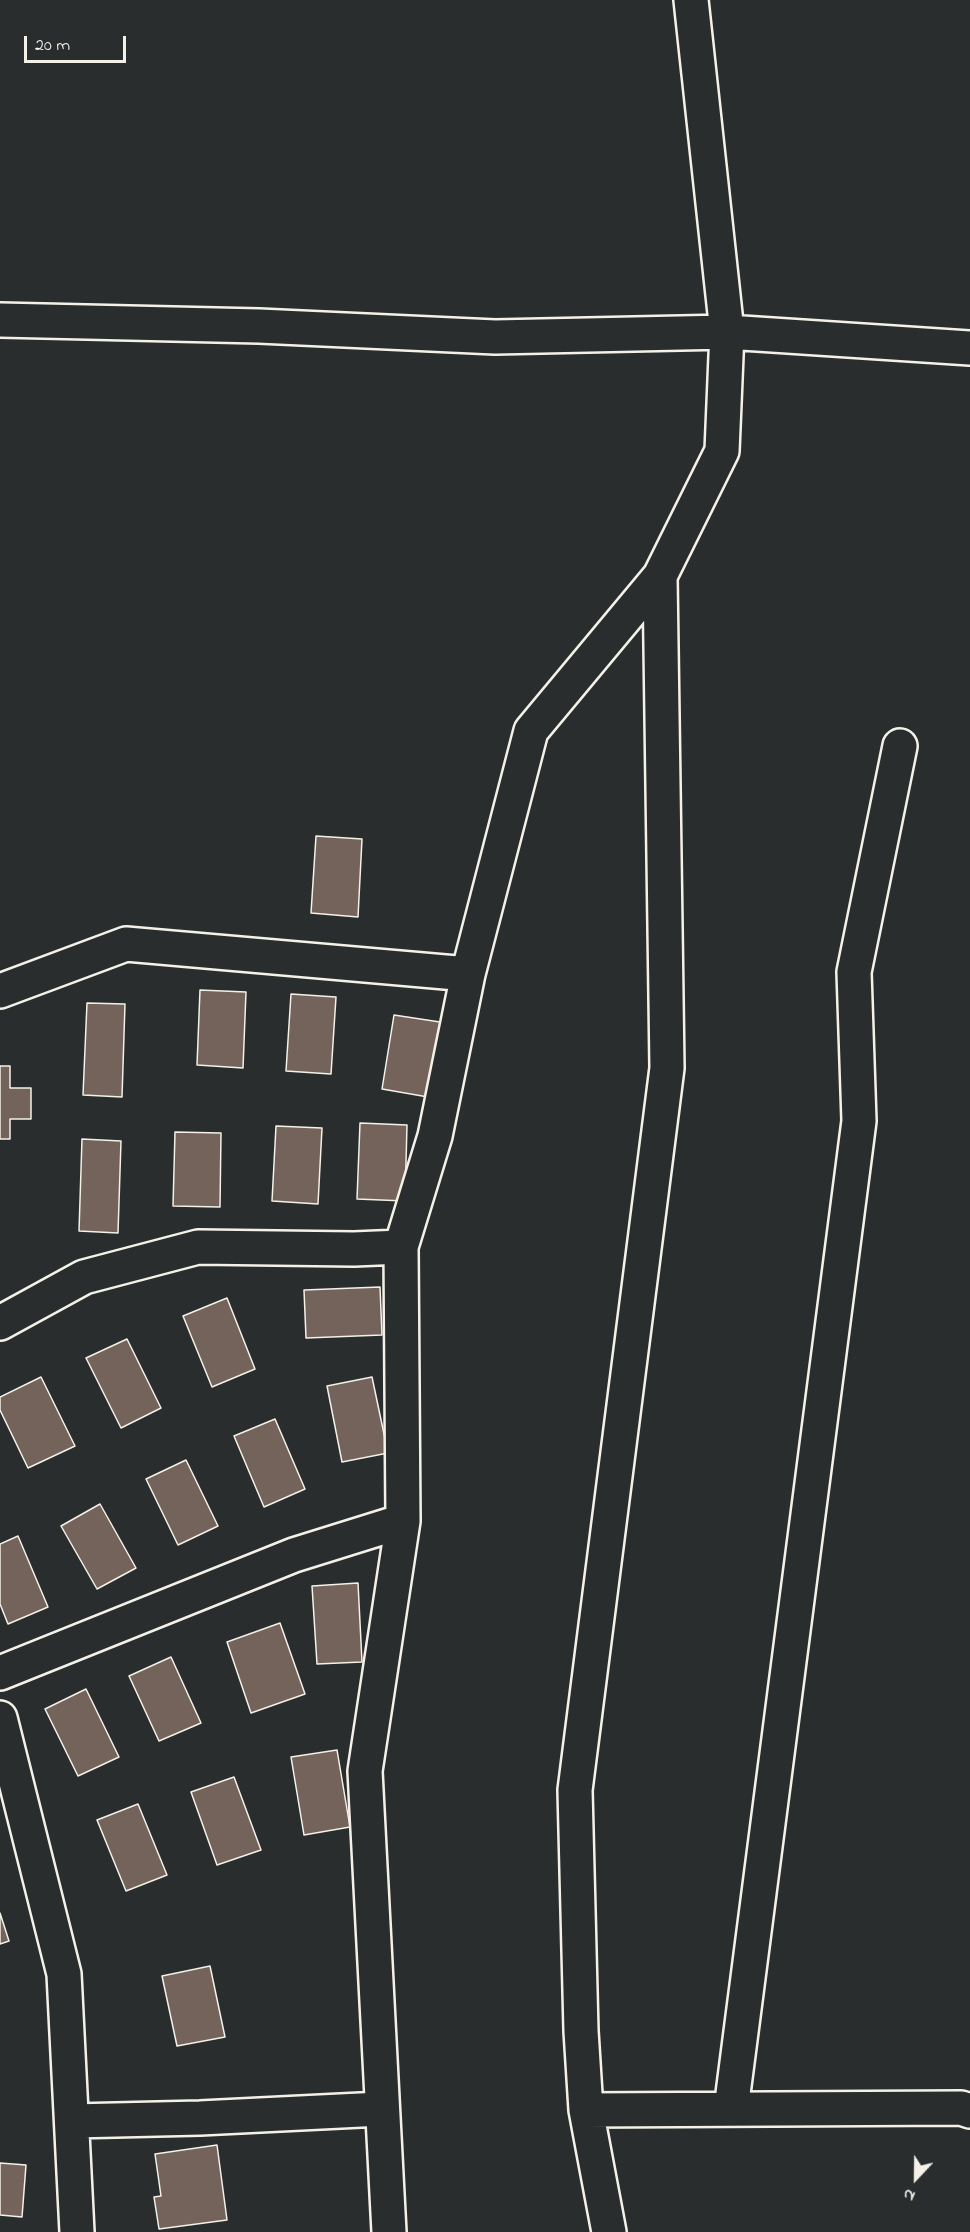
<!DOCTYPE html>
<html>
<head>
<meta charset="utf-8">
<style>
  body { margin:0 }
  #map { position:relative; width:970px; height:2232px; overflow:hidden; background:#2a2d2e; font-family:"Indie Flower",sans-serif }
  canvas { display:block }
  .north { position:absolute; left:886px; top:2148px; width:60px; height:60px; -webkit-text-stroke:4px #2a2d2e; paint-order:stroke; rotate:202deg; font-size:16px; font-weight:700; line-height:24px; text-align:center; color:#f4f1e8 }
  .north::after { content:''; display:block; margin:auto; width:21px; height:27px; background:#f4f1e8; clip-path:polygon(50% 0,100% 100%,50% 72%,0 100%) }
  .scale { position:absolute; left:24px; top:36px; width:102px; height:27px; box-sizing:border-box; border:3px solid #f4f1e8; border-top:0; padding-left:8px; font-size:18px; line-height:21px; white-space:nowrap; color:#f4f1e8; -webkit-text-stroke:4px #2a2d2e; paint-order:stroke }
</style>
</head>
<body>
<div id="map">
<canvas width="970" height="2232"></canvas>
<div class="north">N</div>
<div class="scale">20 m</div>
</div>
<script>
const ctx = document.querySelector('canvas').getContext('2d');
ctx.lineJoin = 'round';
function fill(path, color) {
  ctx.fillStyle = color;
  ctx.fill(path, 'evenodd');
}
function stroke(path, color, width, dash) {
  ctx.strokeStyle = color;
  ctx.lineWidth = width;
  ctx.lineCap = dash ? 'butt' : 'round';
  ctx.setLineDash(dash || []);
  ctx.stroke(path);
}
const building = new Path2D(`
  M316,836L362,839L358,917L311,913Z
  M200,990L246,992L243,1068L197,1065Z
  M291,994L336,997L331,1074L286,1071Z
  M87,1003L125,1004L122,1097L83,1095Z
  M394,1015L440,1022L428,1097L382,1089Z
  M0,1066H10V1088H31V1119H10V1139H0Z
  M360,1123L407,1125L405,1201L357,1199Z
  M276,1126L322,1128L318,1204L272,1201Z
  M175,1132L221,1133L220,1207L173,1206Z
  M82,1139L121,1141L118,1233L79,1231Z
  M380,1287L382,1335L306,1338L304,1290Z
  M227,1298L255,1369L212,1387L183,1316Z
  M127,1339L161,1408L121,1428L86,1358Z
  M41,1377L75,1446L28,1468L0,1410V1397Z
  M372,1377L388,1453L342,1462L327,1386Z
  M275,1419L305,1489L264,1507L234,1436Z
  M186,1460L218,1526L178,1545L146,1479Z
  M100,1504L136,1568L97,1589L61,1526Z
  M18,1536L48,1607L8,1624L0,1604V1544Z
  M358,1583L362,1662L317,1664L312,1586Z
  M280,1623L305,1694L251,1713L227,1642Z
  M171,1657L201,1723L159,1741L129,1676Z
  M86,1689L119,1757L78,1776L45,1709Z
  M337,1750L350,1827L304,1835L291,1757Z
  M234,1777L261,1850L217,1865L191,1792Z
  M138,1804L167,1875L126,1891L97,1820Z
  M0,1913L9,1941L0,1944Z
  M210,1966L225,2037L177,2046L162,1976Z
  M217,2145L227,2220L159,2229L154,2197L161,2196L155,2154Z
  M0,2163L26,2165L22,2217L0,2215Z`);
const minor = new Path2D(`
  M0,320L259,326L495,337L727,332L970,348
  M0,991L126,944L468,974
  M0,1323L84,1277L198,1247L354,1249L401,1247
  M0,1673L294,1555L403,1521
  M0,1718L64,1974L77,2232
  M731,2109L859,1121L854,972L900,746
  M586,2110L961,2108L970,2111
  M73,2121L200,2118L381,2109
  M389,2232L365,1771L403,1521L401,1247L435,1136L468,974L531,731L660,576L722,451L727,332L691,0
  M609,2232L586,2110L581,2031L575,1790L667,1068L660,576`);
fill(building, '#73635a');
stroke(building, '#f4f1e8', 1.5);
stroke(minor, '#f4f1e8', 38);
stroke(minor, '#2a2d2e', 33);
</script>
</body>
</html>
